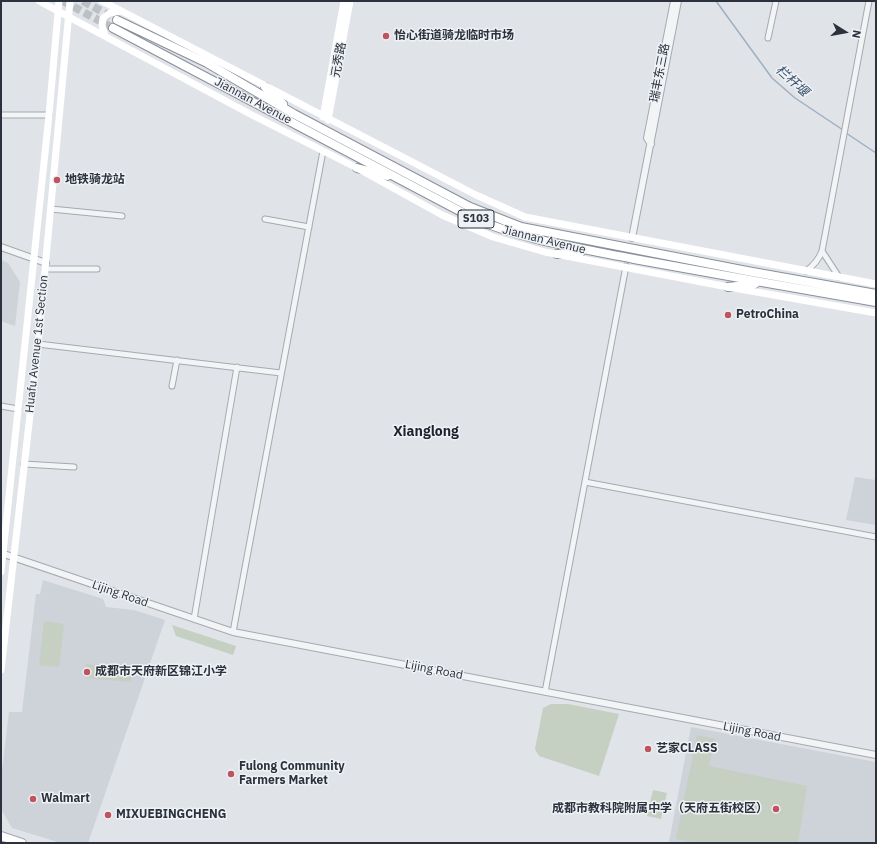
<!DOCTYPE html>
<html>
<head>
<meta charset="utf-8">
<style>
  body { margin:0 }
  #map { position:relative; width:877px; height:844px; overflow:hidden; background:#e0e3e7; font-family:"IBM Plex Sans",sans-serif }
  canvas { display:block }
  .frame { position:absolute; inset:0; border:2px solid #2b313d; pointer-events:none }
  .north { position:absolute; left:825px; top:12px; width:40px; height:40px; -webkit-text-stroke:3px #eff2f5; paint-order:stroke; rotate:101deg; font-size:11px; font-weight:700; line-height:16px; text-align:center; color:#2b313d }
  .north::after { content:''; display:block; margin:auto; width:14px; height:18px; background:#2b313d; clip-path:polygon(50% 0,100% 100%,50% 72%,0 100%) }
</style>
</head>
<body>
<div id="map">
<canvas width="877" height="844"></canvas>
<div class="frame"></div>
<div class="north">N</div>
</div>
<script>
const ctx = document.querySelector('canvas').getContext('2d');
ctx.lineJoin = 'round';
function fill(path, color) {
  ctx.fillStyle = color;
  ctx.fill(path, 'evenodd');
}
function stroke(path, color, width, dash) {
  ctx.strokeStyle = color;
  ctx.lineWidth = width;
  ctx.lineCap = dash ? 'butt' : 'round';
  ctx.setLineDash(dash || []);
  ctx.stroke(path);
}
function write(font, color, halo, rows, align = 'center') {
  ctx.font = font + ' "IBM Plex Sans","Noto Sans SC",sans-serif';
  ctx.lineWidth = 3;
  ctx.setLineDash([]);
  ctx.textBaseline = 'middle';
  ctx.strokeStyle = halo;
  ctx.fillStyle = color;
  for (const [text, x, y, turn = 0] of rows) {
    ctx.save();
    ctx.translate(x, y);
    ctx.rotate((+turn || 0) * Math.PI / 180);
    ctx.textAlign = isNaN(turn) ? turn : align;
    if (halo) ctx.strokeText(text, 0, 0);
    ctx.fillText(text, 0, 0);
    ctx.restore();
  }
}
const built = new Path2D(`
  M1,260L8,263L20,282L15,326L1,321Z
  M855,477L876,480V525L846,520Z
  M43,580L103,599L106,607L134,610L165,620L88,843H61L12,828L1,809V780L9,712H22L36,594H40Z
  M691,727L876,762V834L874,843L669,842Z`);
const green = new Path2D(`
  M44,621L64,624L59,667L39,665Z
  M172,625L236,646L233,655L176,636Z
  M86,664L132,669L131,682L85,678Z
  M551,704H568L619,714L599,776L539,756L535,749L543,708Z
  M697,735L715,739L709,766L807,786L798,843H697L676,839Z
  M653,790L667,793L661,819L647,816Z`);
const stream = new Path2D(`
  M716,1L772,78L795,98L843,130
  M846,133L876,153`);
const trunkTunnel = new Path2D(`
  M63,1L113,28
  M83,1L117,20`);
const minor = new Path2D(`
  M768,38L776,1
  M1,115H49
  M51,209L122,216
  M265,219L309,227
  M822,251L839,277
  M45,269H97
  M806,271C813,266 819,259 822,251L869,1
  M38,344L281,373
  M172,386L177,360
  M1,406L18,409
  M24,464L74,467
  M585,482L876,537
  M194,619L237,367
  M233,632L323,151
  M545,692L626,266`);
const tertiary = new Path2D(`
  M651,144L647,138L674,1
  M632,238L678,1
  M1,247L46,263
  M1,553L233,632L876,755`);
const secondary = new Path2D(`
  M39,1L252,115L357,168L442,215L493,237L545,252L728,287L876,313
  M102,1L476,195L525,217L876,284
  M105,36L102,25L103,18L110,13L120,11
  M323,117L344,1
  M328,120L350,1
  M1,572L49,115L59,1
  M1,670L38,344L70,1`);
const primary = new Path2D(`
  M1,836L22,843`);
const trunk = new Path2D(`
  M117,20L207,63L294,114L470,207L521,227L747,271L876,294
  M113,28L473,218C524,240 579,248 634,259C715,274 795,288 876,302
  M265,87L283,104
  M357,168L387,176
  M557,254L580,253
  M728,287L755,284`);
const markers = [
  [386,36,4,"#bf5360"],
  [57,180,4,"#bf5360"],
  [728,315,4,"#bf5360"],
  [87,672,4,"#bf5360"],
  [648,749,4,"#bf5360"],
  [231,774,4,"#bf5360"],
  [33,799,4,"#bf5360"],
  [776,809,4,"#bf5360"],
  [108,815,4,"#bf5360"]
];
const shields = [
  [476,219,36]
];
const shieldNames = [
  ["S103",476,219]
];
const poiNames = [
  ["怡心街道骑龙临时市场",394,36],
  ["地铁骑龙站",65,180],
  ["PetroChina",736,315],
  ["成都市天府新区锦江小学",95,672],
  ["艺家CLASS",656,749],
  ["Fulong Community",239,767],
  ["Farmers Market",239,781],
  ["Walmart",41,799],
  ["成都市教科院附属中学（天府五街校区）",768,809,"right"],
  ["MIXUEBINGCHENG",116,815]
];
const streetNames = [
  ["元秀路",339,60,-80],
  ["瑞丰东三路",660,73,-79],
  ["Jiannan Avenue",253,101,28],
  ["Jiannan Avenue",544,240,14],
  ["Huafu Avenue 1st Section",37,344,-84],
  ["Lijing Road",120,594,19],
  ["Lijing Road",434,670,11],
  ["Lijing Road",752,732,11]
];
const waterNames = [
  ["栏杆堰",792,81,42]
];
const quarterNames = [
  ["Xianglong",426,432]
];
fill(built, '#ced2d9');
fill(green, '#c5d0c2');
stroke(stream, '#9fb0c3', 1.5);
stroke(trunkTunnel, '#bcbfc5', 8, [8, 4]);
stroke(minor, '#a6aab1', 7);
stroke(tertiary, '#a6aab1', 8);
stroke(primary, '#a1a7b2', 10);
stroke(trunk, '#89909c', 10);
stroke(minor, '#f2f4f6', 5);
stroke(tertiary, '#f2f4f6', 6);
stroke(secondary, '#fff', 7);
stroke(primary, '#fff', 8);
stroke(trunk, '#fff', 8);
for (const [x, y, r, color] of markers) {
  const dot = new Path2D();
  dot.arc(x, y, r, 0, 2 * Math.PI);
  ctx.fillStyle = color;
  ctx.fill(dot);
  stroke(dot, '#eff2f5', 1.5);
}
for (const [x, y, w] of shields) {
  const box = new Path2D();
  box.roundRect(x - w / 2, y - 9, w, 18, 3);
  ctx.fillStyle = '#eff2f5';
  ctx.fill(box);
  stroke(box, '#2b313d', 1);
}
write('bold 11px', '#2b313d', null, shieldNames);
write('bold 12px', '#2b313d', '#eff2f5', poiNames, 'left');
write('12px', '#2b313d', '#eff2f5', streetNames);
write('italic 13px', '#394f6c', '#eff2f5', waterNames);
write('bold 14px', '#1d222e', '#eff2f5', quarterNames);
</script>
</body>
</html>
